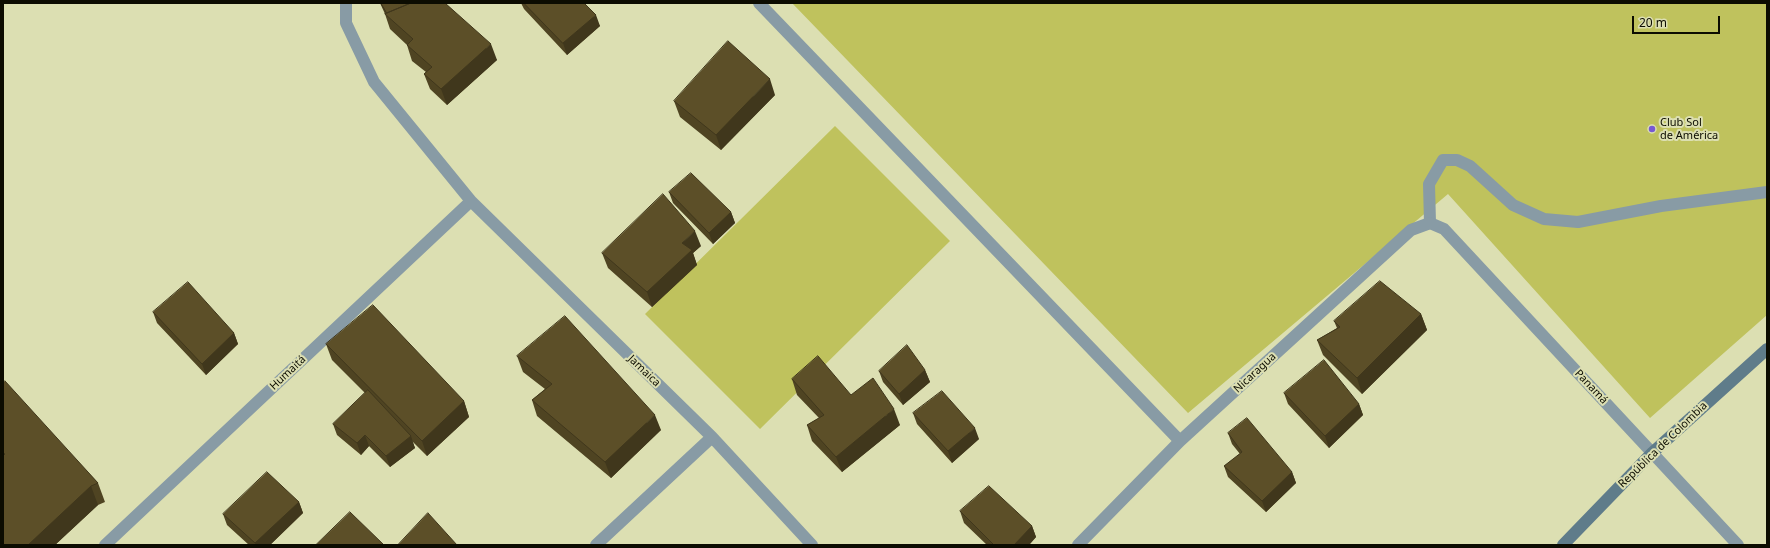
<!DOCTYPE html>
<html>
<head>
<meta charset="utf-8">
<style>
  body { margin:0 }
  #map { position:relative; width:1770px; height:548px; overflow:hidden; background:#dcdfb2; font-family:"Noto Sans",sans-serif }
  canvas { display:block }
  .frame { position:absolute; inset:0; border:4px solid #0c0c01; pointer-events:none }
  .scale { position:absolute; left:1632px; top:16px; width:88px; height:18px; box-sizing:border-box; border:2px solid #0c0c01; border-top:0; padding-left:5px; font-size:12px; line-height:14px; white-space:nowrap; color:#0c0c01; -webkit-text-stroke:3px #dcdfb2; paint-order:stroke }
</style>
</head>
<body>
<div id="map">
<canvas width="1770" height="548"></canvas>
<div class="frame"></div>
<div class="scale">20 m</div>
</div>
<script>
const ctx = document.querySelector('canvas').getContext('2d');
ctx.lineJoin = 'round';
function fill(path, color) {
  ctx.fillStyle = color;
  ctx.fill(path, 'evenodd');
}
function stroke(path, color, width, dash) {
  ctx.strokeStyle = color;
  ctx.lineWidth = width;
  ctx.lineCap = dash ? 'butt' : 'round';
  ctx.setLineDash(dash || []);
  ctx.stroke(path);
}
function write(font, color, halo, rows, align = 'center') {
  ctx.font = font + ' "Noto Sans",sans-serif';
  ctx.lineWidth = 4;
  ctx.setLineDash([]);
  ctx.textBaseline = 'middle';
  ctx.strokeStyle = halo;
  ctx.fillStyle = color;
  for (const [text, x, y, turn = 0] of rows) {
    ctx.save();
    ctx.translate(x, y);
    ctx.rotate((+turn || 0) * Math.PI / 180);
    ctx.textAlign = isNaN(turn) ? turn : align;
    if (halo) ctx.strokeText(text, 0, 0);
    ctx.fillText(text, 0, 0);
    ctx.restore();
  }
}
const green = new Path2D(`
  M792,3H1767V315L1650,418L1448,194L1188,413Z
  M835,126L950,241L760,429L645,314Z`);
const lane = new Path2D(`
  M1430,223L1429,184L1443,160H1457L1470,166L1513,205L1544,219L1578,222L1661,206L1767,192`);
const street = new Path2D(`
  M346,3V23L374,82L471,201L712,437L812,545
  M759,3L1180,441
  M105,545L471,201
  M596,545L712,437
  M1078,545L1180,441L1411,230L1430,223L1444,229L1738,545`);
const secondary = new Path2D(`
  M1563,545L1652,453L1767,349`);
const wall = new Path2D(`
  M380,3H445L497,60L447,105L430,89L424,74L426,72L412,61L407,45L390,29L385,14Z
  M521,3H584L600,26L567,55L524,9Z
  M775,95L721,150L680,117L674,101Z
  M669,192L731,212L735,223L713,244L673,203Z
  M701,246L693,253L697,265L652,307L608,268L602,253Z
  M153,312L234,333L238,344L206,375L157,323Z
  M1421,314L1427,330L1362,394L1323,355L1317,340L1337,328L1334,321Z
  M326,344L464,401L469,417L427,456L412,441L415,448L390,467L369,446L361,455L337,435L333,424L365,393L332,360Z
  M517,356L661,430L611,478L537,416L532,400L545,389L523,372Z
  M925,370L930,382L903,405L883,382L879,371Z
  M792,379L851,395L900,425L842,472L812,441L807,425L819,418L797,395Z
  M3,383L98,483L105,502L98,505L55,545H3Z
  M1284,393L1359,404L1363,415L1329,448L1288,404Z
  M913,413L979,439L952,463L917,424Z
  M1228,433L1292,472L1296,483L1266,512L1228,477L1224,466L1240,454L1232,444Z
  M299,502L303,513L270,545H249L227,525L223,514Z
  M960,511L1032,526L1036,537L1029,545H987L964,523Z`);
const shadedWall = new Path2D(`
  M596,15L600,26L567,55L563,43Z
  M491,44L497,60L447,105L441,89Z
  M770,79L775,95L721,150L716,135Z
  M731,212L735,223L713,244L709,233Z
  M695,231L701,246L693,253L697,265L652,307L647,292L682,243Z
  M1421,314L1427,330L1362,394L1357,378Z
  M234,333L238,344L206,375L202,364Z
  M925,370L930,382L903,405L899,394Z
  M464,401L469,417L427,456L422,441Z
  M1359,404L1363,415L1329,448L1325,436Z
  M894,409L900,425L842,472L836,457Z
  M655,415L661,430L611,478L605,462Z
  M975,428L979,439L952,463L948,451Z
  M365,435L369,446L361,455L357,443Z
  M411,436L415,448L390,467L386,456Z
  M1292,472L1296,483L1266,512L1262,501Z
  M91,486L98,505L55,545H28Z
  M299,502L303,513L270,545H256L255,543Z
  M1032,526L1036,537L1029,545H1014Z`);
const building = new Path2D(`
  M381,3H411L387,13Z
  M411,3H445L491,44L441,89L424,74L432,67L407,45L413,39L385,14Z
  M524,3H584L596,15L563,43Z
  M728,41L770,79L716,135L674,101Z
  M691,173L731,212L709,233L669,192Z
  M663,194L695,231L682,243L692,250L647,292L602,253Z
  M1380,281L1421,314L1357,378L1317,340L1340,327L1334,321Z
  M188,282L234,333L202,364L153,312Z
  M373,305L464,401L422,441L326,344Z
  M565,316L655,415L605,462L532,400L552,384L517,356Z
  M907,345L925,370L899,394L879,371Z
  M818,356L851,395L873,378L894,409L836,457L807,425L824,415L792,379Z
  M1324,360L1359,404L1325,436L1284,393Z
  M5,381L98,483L91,486L28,545H3V456L5,454L3,453V383Z
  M368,390L411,436L386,456L365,435L357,443L333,424Z
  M942,391L975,428L948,451L913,413Z
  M1247,418L1292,472L1262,501L1224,466L1242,452L1228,433Z
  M267,472L299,502L255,543L223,514Z
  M989,486L1032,526L1014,545H994L960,511Z
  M350,512L384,545H316Z
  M428,513L457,545H398Z`);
const markers = [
  [1652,129,4,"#7759d3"]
];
const poiNames = [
  ["Club Sol",1660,123],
  ["de América",1660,136]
];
const streetNames = [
  ["Jamaica",644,371,44],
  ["Humaitá",288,373,-43],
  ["Nicaragua",1255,373,-43],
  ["Panamá",1591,387,47],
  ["República de Colombia",1663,445,-44]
];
fill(green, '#bfc25d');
stroke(lane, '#889ba5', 12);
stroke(street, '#889ba5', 12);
stroke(secondary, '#5f7c8a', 12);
fill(wall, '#4f4422');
fill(shadedWall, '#40371c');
fill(building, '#5c4f28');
stroke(building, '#40371c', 1);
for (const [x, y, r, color] of markers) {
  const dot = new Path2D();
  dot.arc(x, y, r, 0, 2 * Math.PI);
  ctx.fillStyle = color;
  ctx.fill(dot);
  stroke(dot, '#dcdfb2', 1.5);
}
write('11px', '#0c0c01', '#dcdfb2', poiNames, 'left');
write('11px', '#0c0c01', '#dcdfb2', streetNames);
</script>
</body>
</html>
